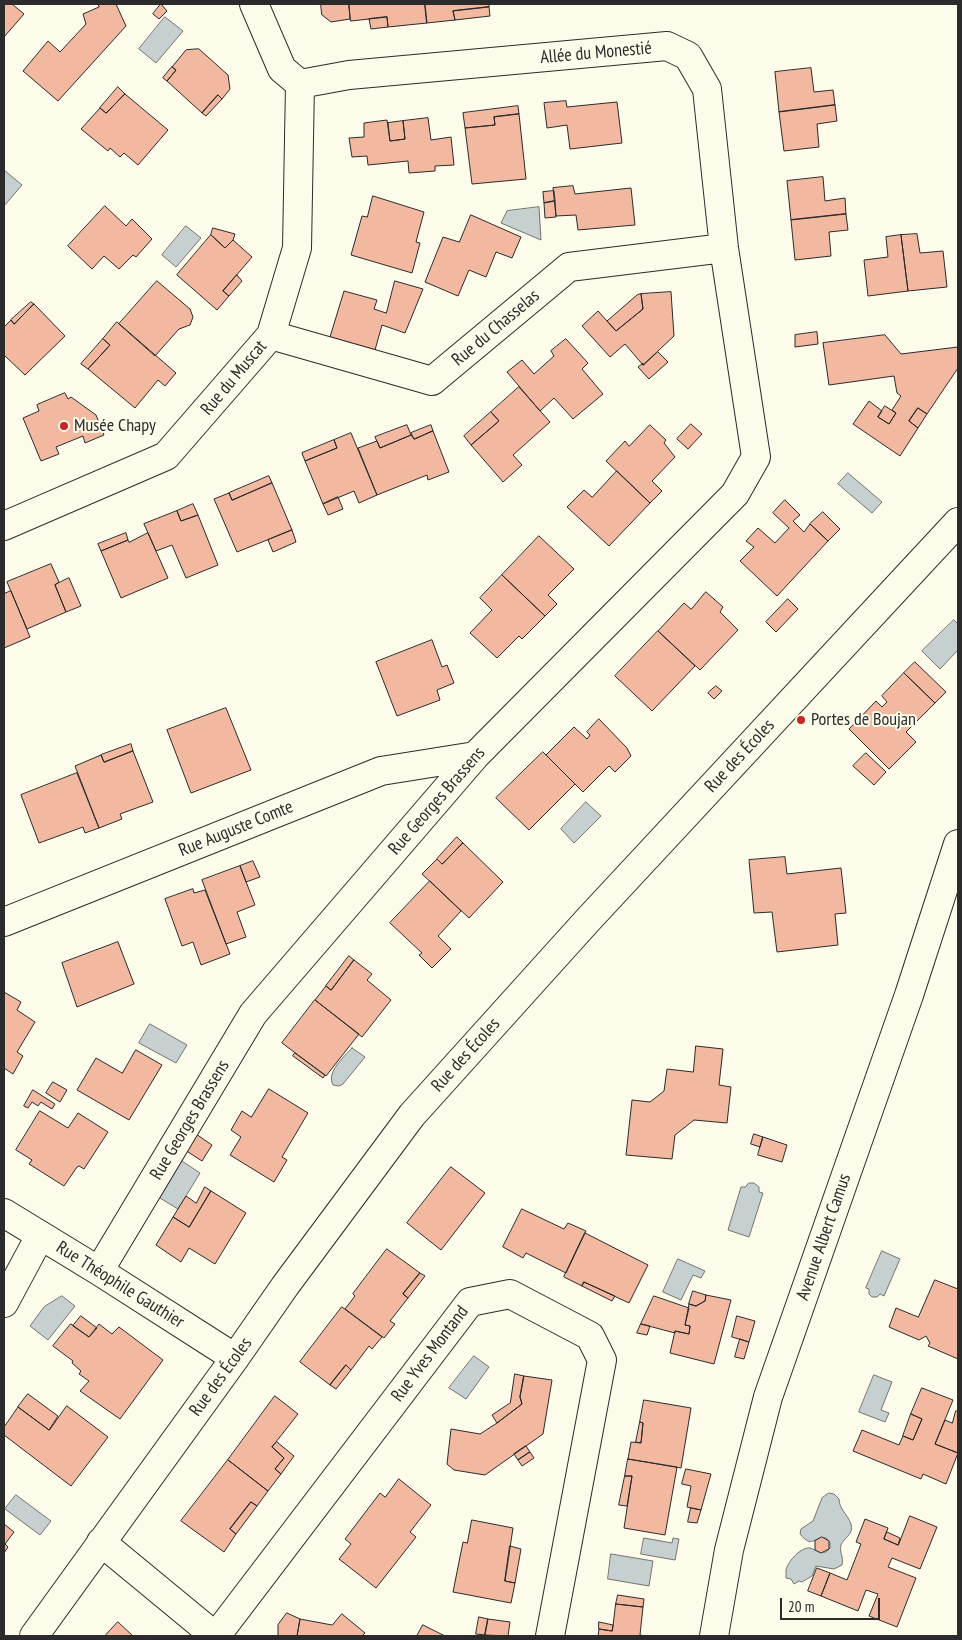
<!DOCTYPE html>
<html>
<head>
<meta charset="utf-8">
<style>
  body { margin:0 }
  #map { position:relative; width:962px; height:1640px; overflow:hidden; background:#fdfbea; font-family:"PT Sans Narrow",sans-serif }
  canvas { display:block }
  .frame { position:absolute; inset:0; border:5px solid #2b2b2b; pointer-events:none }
  .scale { position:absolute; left:780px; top:1598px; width:100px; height:22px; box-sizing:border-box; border:2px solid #2b2b2b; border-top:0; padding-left:6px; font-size:15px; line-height:18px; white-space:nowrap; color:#2b2b2b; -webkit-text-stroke:4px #fdfbea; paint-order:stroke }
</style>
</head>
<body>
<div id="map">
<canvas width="962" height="1640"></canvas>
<div class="frame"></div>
<div class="scale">20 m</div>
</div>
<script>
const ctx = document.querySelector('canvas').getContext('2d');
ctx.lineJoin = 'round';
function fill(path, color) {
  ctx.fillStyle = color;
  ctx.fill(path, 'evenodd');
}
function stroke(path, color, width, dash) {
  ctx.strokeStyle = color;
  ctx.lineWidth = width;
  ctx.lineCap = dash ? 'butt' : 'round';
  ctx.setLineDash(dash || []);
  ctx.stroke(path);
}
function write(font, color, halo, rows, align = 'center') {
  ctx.font = font + ' "PT Sans Narrow",sans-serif';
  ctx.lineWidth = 4;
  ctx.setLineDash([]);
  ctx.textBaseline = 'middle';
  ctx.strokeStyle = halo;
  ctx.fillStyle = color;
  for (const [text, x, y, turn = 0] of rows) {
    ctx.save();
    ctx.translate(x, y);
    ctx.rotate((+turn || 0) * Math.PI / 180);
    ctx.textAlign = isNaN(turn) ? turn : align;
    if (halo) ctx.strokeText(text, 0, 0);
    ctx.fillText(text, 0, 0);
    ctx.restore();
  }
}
const water = new Path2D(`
  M165,17L183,31L156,63L139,49Z
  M4,170L22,185L4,206Z
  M539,207L541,240L501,223L507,211Z
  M186,226L201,238L176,267L162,255Z
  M848,473L882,502L872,513L838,484Z
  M954,620L958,624V650L940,669L922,651Z
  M586,802L601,816L574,843L561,829Z
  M150,1024L187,1045L176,1063L139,1043Z
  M352,1048L365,1057L343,1084L339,1086L333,1085C326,1072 344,1057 352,1048Z
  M182,1161L200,1173L178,1209L160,1198Z
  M749,1183H754L759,1187V1192L763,1193L749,1237L728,1230L741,1187H745Z
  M882,1251L900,1259L884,1296L880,1294L877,1297H872L869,1294V1289L866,1288Z
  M678,1259L705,1271L701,1278L693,1275L681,1300L663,1292Z
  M62,1296L75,1306L48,1340L30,1326L44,1307Z
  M474,1356L489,1367L466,1399L449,1388Z
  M874,1375L892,1382L881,1410L889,1413L885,1422L859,1412Z
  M829,1493L834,1494L839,1499C839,1509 848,1515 851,1524C854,1535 844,1537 841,1545C839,1552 844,1557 842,1565L834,1569L816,1566L812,1576L802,1582L799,1581L794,1584L791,1579L786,1578C786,1575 786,1572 786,1570C788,1561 801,1547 810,1548C816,1550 819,1553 826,1552L830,1548V1543L826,1538C812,1537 813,1549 800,1534L801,1529L813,1521L822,1498Z
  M16,1495L51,1521L40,1535L5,1509Z
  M644,1538L672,1543L673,1538L679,1539L675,1560L641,1554Z
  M611,1554L653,1561L649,1586L608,1579Z`);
const building = new Path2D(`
  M4,4H12L24,14L4,37Z
  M98,4H116L126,26L58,101L23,71L48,41L60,52L86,24L83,14L99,7Z
  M161,4L167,11L159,19L153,14Z
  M321,4H349L350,19L331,22L322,15Z
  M349,4H425L427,23L388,27L387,17L351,21Z
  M425,4H489V7L453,11L455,20L427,23Z
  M489,7L490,16L455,20L453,11Z
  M387,17L388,27L371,29L369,19Z
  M199,49L228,75L230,89L222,99L218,95L202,113L167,81L176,70L172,67L186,50Z
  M172,67L176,70L167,81L163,78Z
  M811,68L814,92L833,90L835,105L779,112L775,72Z
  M118,87L125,94L106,113L100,108Z
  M125,94L168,130L138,165L124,153L120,157L110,148L108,151L81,129L100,108L106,113Z
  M218,95L222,99L206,116L202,113Z
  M566,101L567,107L617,102L622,143L570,149L567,125L547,128L544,103Z
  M835,105L837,121L817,124L819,147L784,151L779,112Z
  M518,106L519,114L494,117L495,125L465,128L463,113Z
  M519,114L526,179L472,184L465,128L495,125L494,117Z
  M428,118L431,140L451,137L454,165L435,166V171L409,173L408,161L368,165L367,156L352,157L349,138L364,137V123L387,120L390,141L405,139L403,121Z
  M403,121L405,139L390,141L388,123Z
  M823,177L825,201L845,198L846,214L791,220L787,181Z
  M573,186L575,194L631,188L635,225L578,230L576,215L556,216L553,188Z
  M554,191L555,201L544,203L543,192Z
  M373,196L424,212L416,242L420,243L412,273L351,255L362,216L367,217Z
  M555,201L556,217L545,218L544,203Z
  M105,206L126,226L132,219L152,239L136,257L133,255L119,269L104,256L92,269L68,246Z
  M846,214L848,230L829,232L831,256L795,260L791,220Z
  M471,215L521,237L512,258L496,252L486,277L469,270L458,296L425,282L443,237L459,242Z
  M213,228L235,234L233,240L225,248L211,235Z
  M917,234L920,253L943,251L947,287L908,291L901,235Z
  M211,235L225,248L233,240L252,257L223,291L229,296L217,310L177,275Z
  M901,235L908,291L868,296L864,260L888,257L886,237Z
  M237,275L242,281L229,296L223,291Z
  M157,281L190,309L193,317L190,325L179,329L155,356L119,324Z
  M395,281L423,289L405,333L382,325L375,350L330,337L344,291L377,300L374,309L386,313Z
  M671,292L674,336L643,365L625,344L610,357L582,326L598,311L616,331L643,309L641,294Z
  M641,294L643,309L616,331L607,321L637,295Z
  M31,302L34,304L14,324L11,320Z
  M34,304L65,336L25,375L4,355V327L11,320L14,324Z
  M117,322L176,373L165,386L158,380L135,408L88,369L110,345L103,339Z
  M817,332L818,344L795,347V335Z
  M885,335L901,354L958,347V368L927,414L918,408L909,421L918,428L900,456L853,424L869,401L882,411L878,417L889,424L896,413L892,410L901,396L897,393L894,376L829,385L823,343Z
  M103,339L110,345L88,369L81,364Z
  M566,339L588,363L582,369L603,394L573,419L554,398L540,411L507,372L522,360L534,374L554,356L551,351Z
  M658,352L668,362L649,379L638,367L643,363V365Z
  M519,387L550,422L513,455L522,465L503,482L471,445L499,421L491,412Z
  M65,393L68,399L71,397L96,415L104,435L85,443L83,436L56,447L59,454L41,461L23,418L39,411L37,405Z
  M885,406L896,413L889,424L878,417Z
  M918,408L927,414L918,428L909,421Z
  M491,412L499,421L471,445L464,436Z
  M691,424L702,434L688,449L677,439Z
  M407,425L411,435L380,448L375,437Z
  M431,425L433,431L414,439L411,433Z
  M650,425L666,440L664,443L675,457L652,481L662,491L650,503L606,461L625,441L629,446Z
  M433,431L449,472L428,480L427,475L377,495L358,448L377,441L380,448L411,435L414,439Z
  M351,433L377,495L359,503L354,491L323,504L305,461L337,448L334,440Z
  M334,440L337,448L305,461L302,453Z
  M617,471L650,503L609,546L567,507L584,490L592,497Z
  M269,476L272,483L232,500L229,493Z
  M272,483L292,530L237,552L214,499L229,493L232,500Z
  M338,497L343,509L328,515L323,504Z
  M785,500L800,515L793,521L804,532L810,524L828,541L777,596L740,561L754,547L746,541L758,528L775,543L789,528L773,513Z
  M193,504L198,515L181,521L177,511Z
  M177,511L181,521L198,515L218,565L186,578L172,545L156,551L144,524Z
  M823,512L840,529L828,541L810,524Z
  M292,530L296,542L273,552L268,540Z
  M126,533L128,540L101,551L98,544Z
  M148,533L168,578L121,598L101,551L128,540L129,542Z
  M539,536L574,569L548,595L557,604L545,616L502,575Z
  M51,564L59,582L55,585L66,612L27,629L7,582Z
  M502,575L545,616L522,639L519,636L497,658L470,633L492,610L480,598Z
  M69,578L81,606L66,612L55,585Z
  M11,591L30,637L4,648V594Z
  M706,592L723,607L720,612L738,630L700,670L658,631L684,603L691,609Z
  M788,599L798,609L776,632L766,622Z
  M658,631L695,666L652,711L615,676Z
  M432,640L442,667L447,665L454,683L437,690L440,700L397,716L376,662Z
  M915,662L946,692L935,703L904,673Z
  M904,673L935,703L906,732L916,742L889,769L849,729L876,701L882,707L887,702L882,696Z
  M716,686L722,691L714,699L708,693Z
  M226,708L251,770L191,793L167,730Z
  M599,719L627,748L631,756L615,772L609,766L583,792L546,755L574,727L587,739L590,735L587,732Z
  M131,744L133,751L104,762L101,755Z
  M133,751L153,802L120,814L122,819L99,828L75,766L101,755L104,762Z
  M543,752L575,784L529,830L496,798Z
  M866,753L886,772L874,785L853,766Z
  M77,773L99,828L85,833L83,827L39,843L21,795Z
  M457,837L463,843L442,864L437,859Z
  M463,843L503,882L469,918L422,874L437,859L442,864Z
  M785,857L787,874L841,868L846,913L835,914L838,945L777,952L772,912L754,913L749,860Z
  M253,861L260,877L246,882L240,866Z
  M240,866L255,905L237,912L246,937L226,944L202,880Z
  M430,881L461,911L438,936L451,949L432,968L419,955L422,953L390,923Z
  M193,889L194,893L205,890L230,954L201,965L193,942L182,946L165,899Z
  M118,942L134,984L77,1007L62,963Z
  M349,956L354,960L331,990L326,986Z
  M354,960L372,974L367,980L391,1000L362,1037L315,1000L326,986L331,990Z
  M4,992L21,1002L17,1010L35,1022L17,1052L23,1056L13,1074L4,1068Z
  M315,1000L359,1034L326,1076L282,1043Z
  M696,1046L723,1049L719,1085L731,1087L727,1123L694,1120L675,1135L672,1159L626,1155L632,1100L650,1102L664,1091L667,1069L693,1072Z
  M136,1050L162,1065L129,1120L77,1090L96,1058L122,1073Z
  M295,1053L325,1075L323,1078L293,1056Z
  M53,1082L67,1090L60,1102L46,1093Z
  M269,1089L308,1113L282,1157L287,1160L274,1182L230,1155L241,1137L231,1130L242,1111L251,1117Z
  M33,1090L55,1104L52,1109L41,1102L38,1106L32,1102L28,1108L24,1106Z
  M40,1111L68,1128L78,1113L108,1132L84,1169L79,1166L77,1167L64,1186L29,1164L32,1160L16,1150Z
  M196,1134L212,1145L202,1161L185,1150Z
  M754,1134L763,1137L760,1147L751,1144Z
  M763,1137L787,1145L782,1162L758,1155Z
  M451,1167L485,1193L441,1250L407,1223Z
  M205,1187L211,1191L189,1227L173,1217L186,1196L196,1203Z
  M211,1191L246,1213L215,1264L189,1248L181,1262L156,1245L173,1217L189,1227Z
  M522,1209L564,1229L568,1223L586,1231L566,1273L526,1253L523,1258L503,1247Z
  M585,1233L648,1265L629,1303L584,1282L582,1286L564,1277Z
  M387,1249L420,1273L403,1294L408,1298L390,1321L395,1324L384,1338L345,1309L355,1296L353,1294Z
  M420,1273L425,1276L408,1298L403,1294Z
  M935,1280L958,1289V1359L928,1346L930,1343L926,1336L919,1340L889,1327L896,1308L918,1317Z
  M584,1282L615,1296L612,1301L582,1286Z
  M693,1291L706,1295L705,1301L696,1306L689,1304Z
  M706,1295L731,1300L714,1364L670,1353L675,1331L689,1334L690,1326L685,1325L689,1304L696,1306L705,1301Z
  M654,1296L689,1308L685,1325L690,1326L689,1334L675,1331V1333L641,1324Z
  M342,1307L382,1337L372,1349L369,1346L351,1370L346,1365L330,1385L300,1362Z
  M81,1316L97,1328L89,1337L73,1326Z
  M737,1316L755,1321L749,1342L732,1337Z
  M71,1324L89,1337L99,1324L112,1334L119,1327L163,1360L120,1419L80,1391L89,1381L79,1374L81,1371L72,1363L73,1361L53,1346Z
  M641,1324L650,1326L647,1335L637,1333Z
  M740,1339L749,1342L744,1359L735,1357Z
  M346,1365L351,1370L336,1389L330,1385Z
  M515,1374L524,1376L520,1397L522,1404L497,1423L492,1415L510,1403Z
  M524,1376L552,1380L543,1434L485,1475L454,1470L447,1464L451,1429L480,1434L497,1423L522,1404L520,1397Z
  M922,1388L953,1400L935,1444L958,1453L946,1484L923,1474L921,1479L853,1451L862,1430L899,1445L903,1436L913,1440L922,1419L911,1414Z
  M28,1394L58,1416L49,1430L18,1407Z
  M275,1396L298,1414L272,1447L284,1458L275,1469L281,1474L268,1491L228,1460Z
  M644,1400L691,1408L681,1468L628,1459L631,1442L641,1443L643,1423L640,1422Z
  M67,1406L108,1437L71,1486L4,1435V1427L18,1407L49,1430Z
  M956,1411H958V1453L935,1444L945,1420L952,1423Z
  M911,1414L922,1419L913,1440L903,1436Z
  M640,1422L643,1423L641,1443L636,1442Z
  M277,1442L294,1456L281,1474L275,1469L284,1458L272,1447Z
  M526,1446L530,1452L518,1460L514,1454Z
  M530,1452L534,1458L522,1466L518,1460Z
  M628,1459L677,1467L665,1535L624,1528L632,1476H625Z
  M228,1460L268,1491L257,1506L251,1502L230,1529L236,1534L224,1552L181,1521Z
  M686,1469L711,1474L701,1510L687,1507L691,1486L682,1484Z
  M625,1476H632L627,1506L619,1505Z
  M399,1479L431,1505L410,1532L416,1537L376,1588L339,1559L351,1544L345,1539L364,1514L380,1493L385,1497Z
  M251,1502L257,1506L236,1534L230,1529Z
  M691,1508L701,1510L697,1523L688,1522Z
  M910,1516L937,1527L920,1569L892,1558L888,1567L916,1578L897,1627L869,1616L878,1594L866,1590L858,1611L821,1596L830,1573L847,1580L861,1544L856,1542L865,1519L888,1528L884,1539L898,1545Z
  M472,1520L513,1528L505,1581L515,1583L511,1603L453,1592L463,1542L467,1543Z
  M4,1524L14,1532L5,1544L8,1547L4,1553Z
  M887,1532L900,1538L898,1545L884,1539Z
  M822,1537L829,1541V1549L821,1553L815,1550V1541Z
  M510,1546L521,1549L515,1583L505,1581Z
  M817,1568L830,1573L821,1596L808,1591Z
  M618,1595L644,1599L643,1607L616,1604Z
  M616,1604L643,1607L640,1635L647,1636H598L599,1629L612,1631Z
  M287,1613L300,1619L297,1636H278V1625Z
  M342,1614L365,1633L362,1636H297L300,1619L332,1625Z
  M479,1617L488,1619L485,1635L476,1634Z
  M488,1619L510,1622L508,1636L485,1635Z
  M118,1622L133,1636H105Z
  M599,1622L613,1625L612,1631L599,1629Z
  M423,1625L445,1636H417Z`);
const minor = new Path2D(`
  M271,335L432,381L569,267L724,248
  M4,526L166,456L271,335L297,248L300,84
  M4,922L381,771L475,756
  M4,1213L99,1271L235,1358
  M99,1271L253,1014L475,756L735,494L756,457L724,248L707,89L688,56L667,46L349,75L300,84L282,69L254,4
  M4,1303L40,1236
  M101,1542L215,1636
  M34,1636L235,1358L285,1286L412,1115L587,921L958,522
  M216,1636L470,1302L510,1294L590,1336L602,1360L550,1636`);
const tertiary = new Path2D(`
  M714,1636L729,1550L768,1397L909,995L958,844`);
const markers = [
  [64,426,5,"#c62828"],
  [801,720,5,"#c62828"]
];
const streetNames = [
  ["Allée du Monestié",596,53,-5],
  ["Rue du Chasselas",496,328,-40],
  ["Rue du Muscat",234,378,-50],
  ["Rue des Écoles",740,756,-47],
  ["Rue Georges Brassens",437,801,-49],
  ["Rue Auguste Comte",236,829,-22],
  ["Rue des Écoles",466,1055,-48],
  ["Rue Georges Brassens",190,1120,-59],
  ["Avenue Albert Camus",824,1237,-71],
  ["Rue Théophile Gauthier",120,1285,32],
  ["Rue Yves Montand",430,1354,-53],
  ["Rue des Écoles",221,1377,-54]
];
const poiNames = [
  ["Musée Chapy",74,426],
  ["Portes de Boujan",811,720]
];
fill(water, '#c7d0d0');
stroke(water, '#74746e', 1);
fill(building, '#f2b8a0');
stroke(building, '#2b2b2b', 1);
stroke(minor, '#2b2b2b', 30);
stroke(tertiary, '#2b2b2b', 30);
stroke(minor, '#fdfbea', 28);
stroke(tertiary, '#fdfbea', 28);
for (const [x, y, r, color] of markers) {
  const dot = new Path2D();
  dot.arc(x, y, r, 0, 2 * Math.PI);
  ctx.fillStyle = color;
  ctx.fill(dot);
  stroke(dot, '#fdfbea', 2);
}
write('18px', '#2b2b2b', '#fdfbea', streetNames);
write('18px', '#2b2b2b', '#fdfbea', poiNames, 'left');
</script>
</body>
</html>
